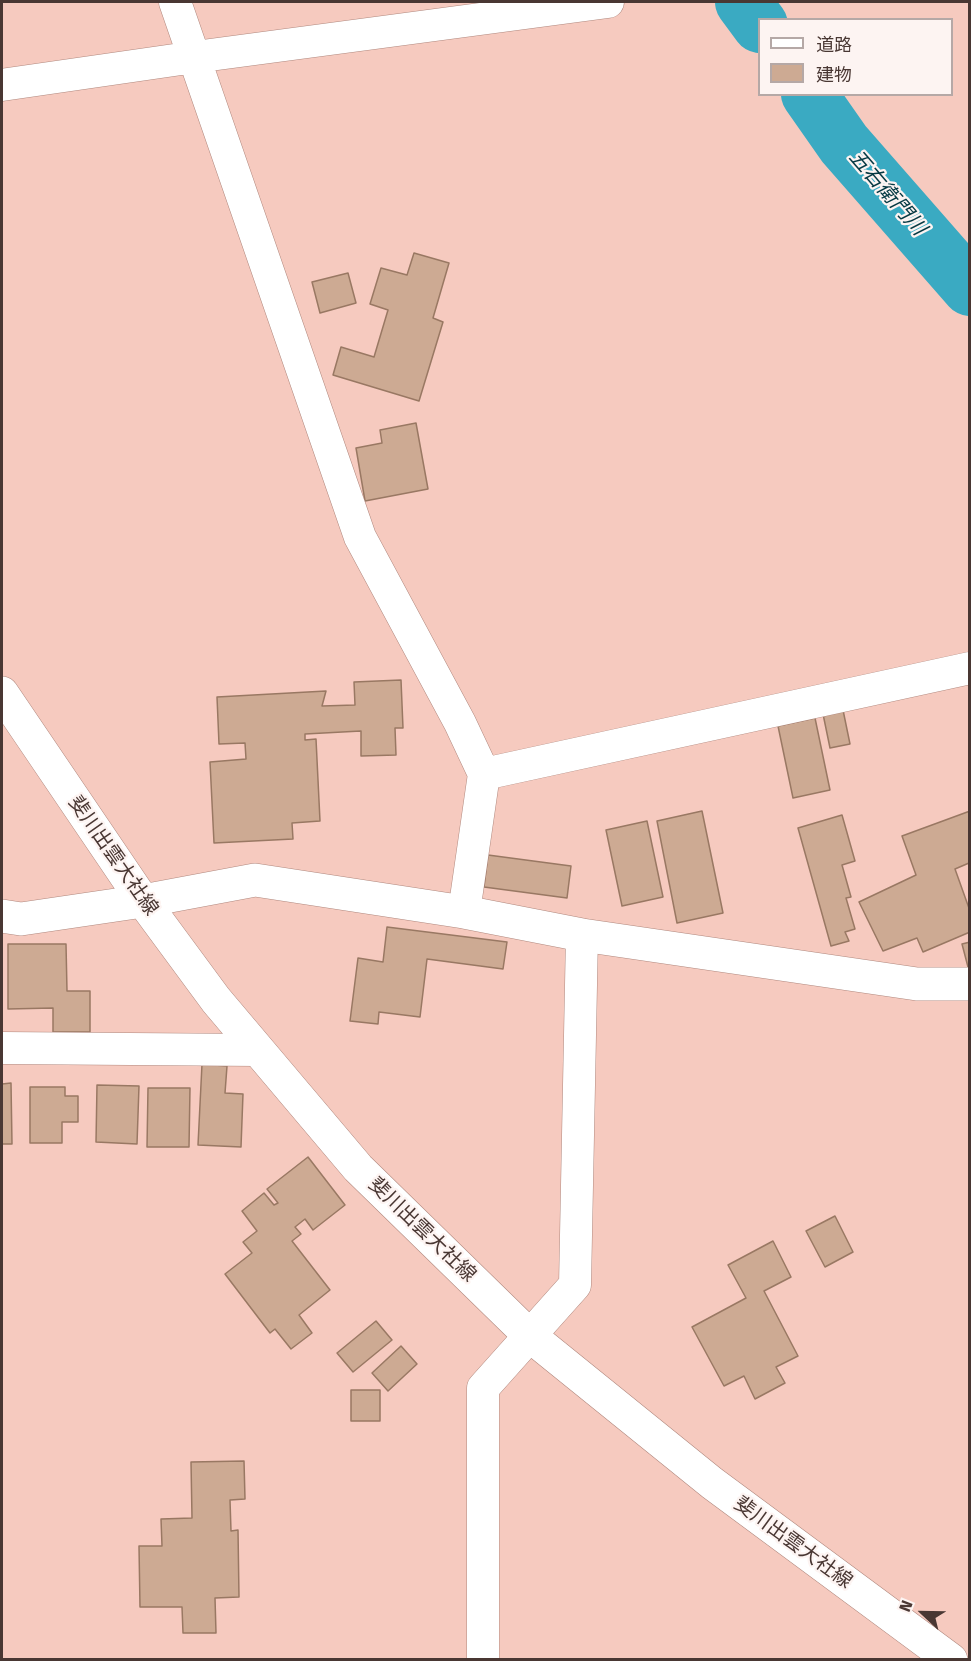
<!DOCTYPE html>
<meta charset="utf-8">
<style>
body{margin:0}
#map{position:relative;width:971px;height:1661px;overflow:hidden;background:#f6cabf;font-family:"Fira Sans","Noto Sans JP",sans-serif}
canvas{display:block}
.frame{position:absolute;inset:0;border:3px solid #493733;pointer-events:none}
.legend{position:absolute;left:758px;top:18px;width:195px;height:78px;box-sizing:border-box;background:#fdf4f2;border:2px solid #b5a8a6;margin:0;padding:8px 10px;list-style:none;font-size:18px;color:#493733}
.legend li{display:flex;align-items:center;gap:12px;height:30px}
.legend b{width:30px;border:2px solid #b5a8a6}
.north{position:absolute;left:893px;top:1583px;width:60px;height:60px;-webkit-text-stroke:4px #fdf4f2;paint-order:stroke;rotate:292deg;font-size:16px;font-weight:700;line-height:24px;text-align:center;color:#493733}
.north::after{content:'';display:block;margin:auto;width:21px;height:27px;background:#493733;clip-path:polygon(50% 0,100% 100%,50% 72%,0 100%)}
</style>
<div id="map">
<canvas width="971" height="1661"></canvas>
<div class="frame"></div>
<ul class="legend">
<li><b style="height:8px;background:#fff"></b>道路</li>
<li><b style="height:16px;background:#cdaa93"></b>建物</li>
</ul>
<div class="north">N</div>
</div>
<script>
const ctx = document.querySelector('canvas').getContext('2d');
ctx.lineJoin = 'round';
function strokePath(path, color, width, dash) { ctx.strokeStyle = color; ctx.lineWidth = width; ctx.lineCap = dash ? 'butt' : 'round'; ctx.setLineDash(dash || []); ctx.stroke(path); }
function fillPath(path, color) { ctx.fillStyle = color; ctx.fill(path, 'evenodd'); }
function write(font, color, halo, rows, align = 'center') {
  ctx.font = font + ' "Fira Sans","Noto Sans JP",sans-serif'; ctx.lineWidth = 4.5; ctx.setLineDash([]); ctx.textBaseline = 'middle'; ctx.strokeStyle = halo; ctx.fillStyle = color; for (const [text, x, y, turn = 0] of rows) {
    ctx.save(); ctx.translate(x, y); ctx.rotate((+turn || 0) * Math.PI / 180); ctx.textAlign = isNaN(turn) ? turn : align; if (halo) ctx.strokeText(text, 0, 0); ctx.fillText(text, 0, 0); ctx.restore();
  }
}
strokePath(new Path2D(`
 M743,2L760,25
 M809,94L844,144L970,288`), '#3aaac2', 56);
const building = new Path2D(`
 M414,253L449,263L433,318L443,322L419,401L333,375L341,347L374,357L388,310L370,304L381,268L407,275Z
 M348,273L356,303L320,313L312,282Z
 M416,423L428,489L365,501L356,448L382,443L380,430Z
 M401,680L403,728H395L396,755L361,756V731L305,734V740L316,739L320,821L292,823L293,839L214,843L210,762L246,759L245,743L219,744L217,697L326,691L322,706L355,705L354,682Z
 M843,710L850,744L830,748L823,714Z
 M815,718L830,790L793,798L778,726Z
 M702,811L723,913L677,923L657,821Z
 M970,811V865L969,863L955,869L970,911V932L923,952L917,938L883,951L859,902L916,875L902,836Z
 M842,815L855,861L842,865L851,897L846,898L855,929L845,932L849,941L831,946L798,828Z
 M647,821L663,897L622,906L606,830Z
 M488,855L571,866L567,898L484,887Z
 M387,927L507,942L503,969L427,959L420,1017L379,1012L378,1024L350,1021L358,958L383,962Z
 M970,942V967H968L962,944Z
 M8,944H66L67,991H90V1032H53V1008L8,1009Z
 M202,1064L227,1066L225,1093L243,1094L241,1147L198,1145Z
 M11,1083L12,1144H2V1084Z
 M97,1085L139,1086L137,1144L96,1142Z
 M30,1087H65V1096H78V1122H62V1143H30Z
 M148,1088H190L189,1147H147Z
 M308,1157L345,1205L313,1230L305,1219L295,1227L301,1234L292,1241L330,1290L299,1315L312,1333L291,1349L275,1329L270,1333L225,1274L252,1253L243,1242L257,1231L242,1211L264,1193L274,1205L278,1203L267,1189Z
 M835,1216L853,1252L825,1267L806,1231Z
 M773,1241L791,1277L764,1291L798,1356L776,1367L785,1383L755,1399L744,1376L724,1386L692,1327L746,1298L728,1265Z
 M376,1321L392,1340L353,1372L337,1353Z
 M401,1346L417,1364L388,1391L372,1373Z
 M351,1390H380V1421H351Z
 M244,1461L245,1499L230,1500L231,1531L238,1530L239,1597L215,1598L216,1633H183L182,1607H140L139,1546H162L161,1519L192,1518L191,1462Z`);
fillPath(building, '#cdaa93');
strokePath(building, '#997863', 1.5);
const street = new Path2D(`
 M175,2L360,537L460,723L484,774L464,912
 M2,85L195,57L608,2
 M484,774L970,668
 M2,1048L258,1050
 M483,1660V1388L575,1285L582,935`);
const secondary = new Path2D(`
 M2,693L143,901L216,1000L358,1168L529,1335L712,1483L951,1660
 M2,916L21,919L143,901L255,880L464,912L582,935L917,984H970`);
strokePath(street, '#b0887e', 33);
strokePath(secondary, '#b0887e', 34);
strokePath(street, '#fff', 32);
strokePath(secondary, '#fff', 33);
write('20px', '#493733', '#fdf4f2', [
 ["斐川出雲大社線",113,856,55],
 ["斐川出雲大社線",422,1230,44],
 ["斐川出雲大社線",793,1543,36]
]);
write('italic 21px', '#053943', '#fdf4f2', [
 ["五右衛門川",887,193,49]
]);
</script>
